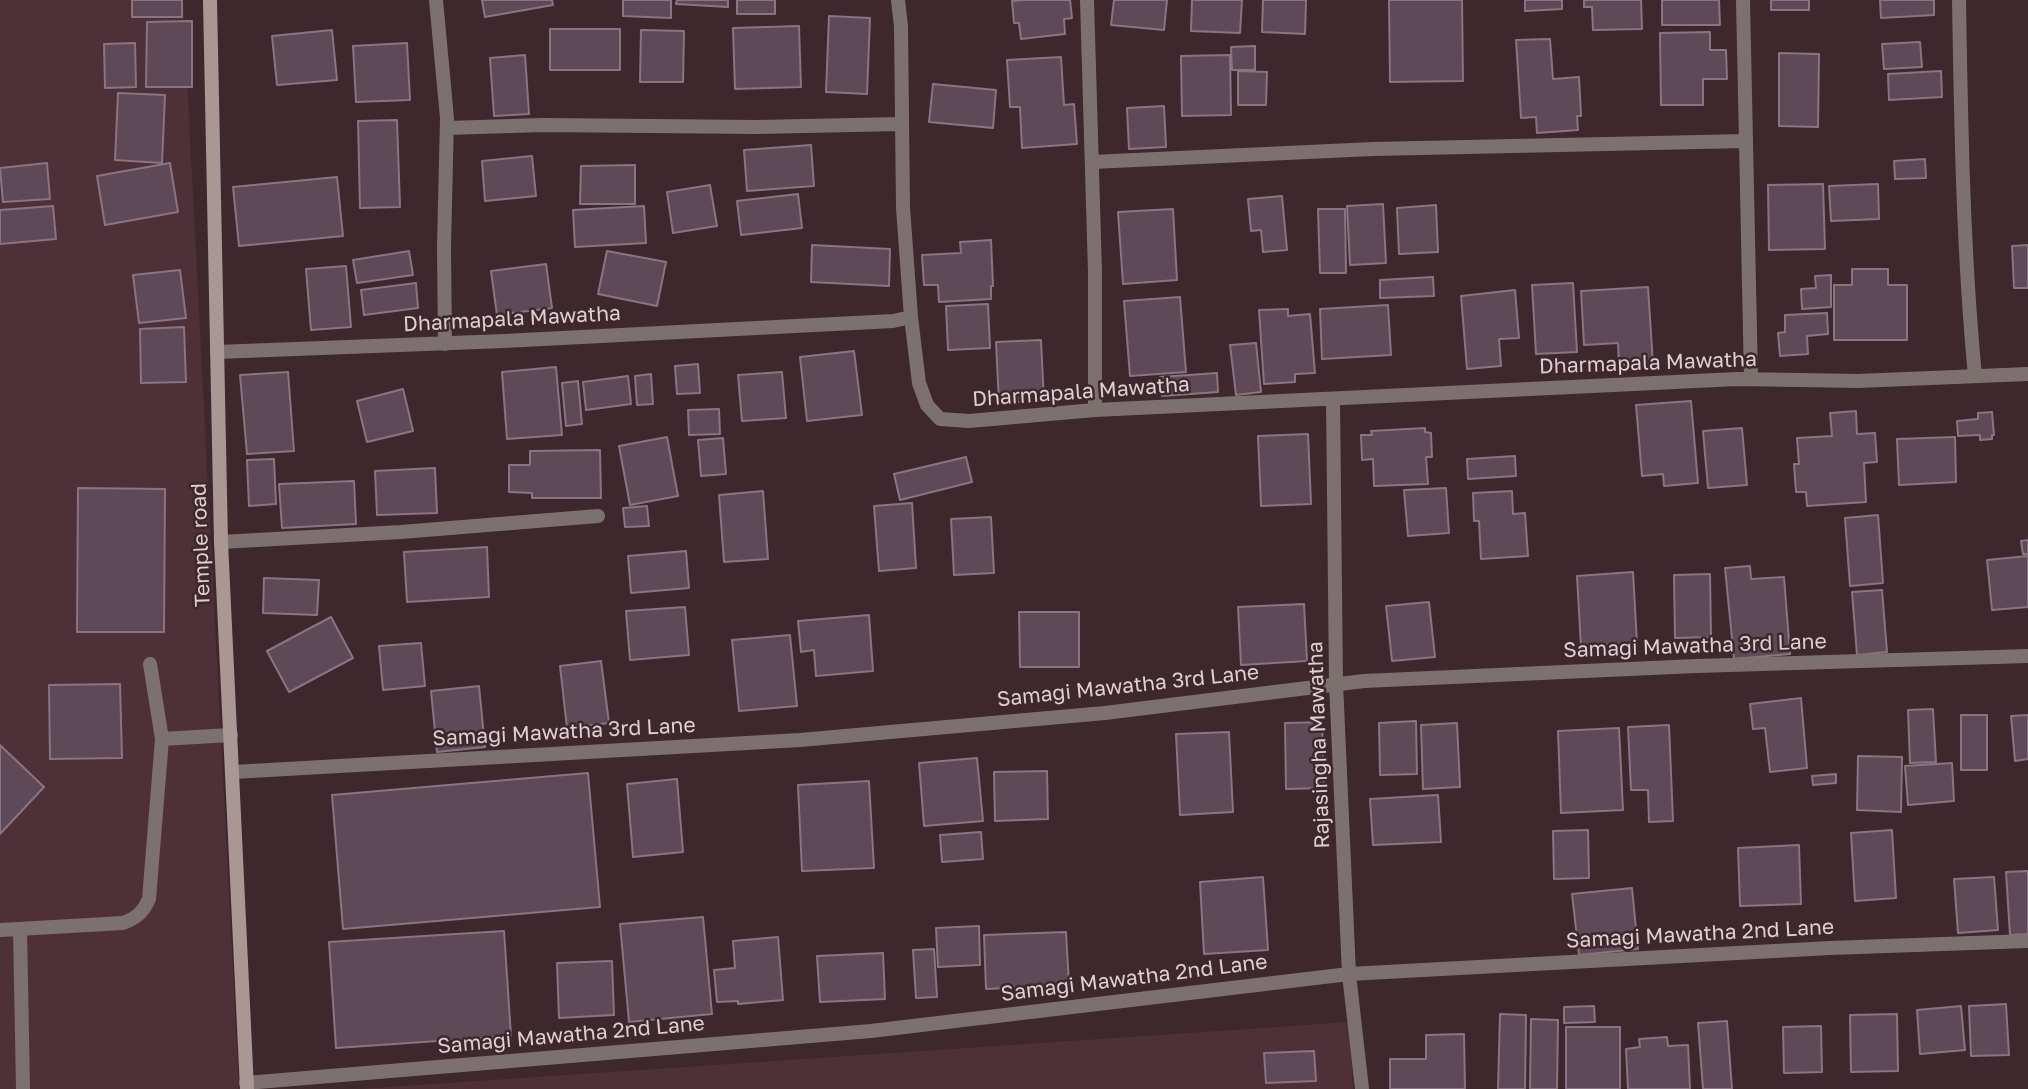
<!DOCTYPE html>
<style>
body{margin:0}
canvas{display:block;background:#3e272d}
</style>
<canvas width="2028" height="1089"></canvas>
<script>
const ctx = document.querySelector('canvas').getContext('2d');
ctx.lineJoin = 'round';
function fillPath(path, color) { ctx.fillStyle = color; ctx.fill(path, 'evenodd'); }
function strokePath(path, color, width, dash) { ctx.strokeStyle = color; ctx.lineWidth = width; ctx.lineCap = dash ? 'butt' : 'round'; ctx.setLineDash(dash || []); ctx.stroke(path); }
function write(font, color, halo, rows, align = 'center') {
  ctx.font = font + ' "Golos Text",sans-serif'; ctx.lineWidth = 5; ctx.setLineDash([]); ctx.textBaseline = 'middle'; ctx.strokeStyle = halo; ctx.fillStyle = color; for (const [text, x, y, turn = 0] of rows) {
    ctx.save(); ctx.translate(x, y); ctx.rotate((+turn || 0) * Math.PI / 180); ctx.textAlign = isNaN(turn) ? turn : align; if (halo) ctx.strokeText(text, 0, 0); ctx.fillText(text, 0, 0); ctx.restore();
  }
}
fillPath(new Path2D(`
 M0,0H183L239,1089H0Z
 M1349,1022L1353,1089H359L1204,1032Z`), '#4e3038');
const building = new Path2D(`
 M132,0H182V17H132Z
 M482,0H552L553,5L485,17Z
 M623,0H671V18L623,16Z
 M677,0H728V7L676,4Z
 M737,0H775V14H737Z
 M1025,0H1070L1072,18L1064,19L1065,34L1021,39L1019,23H1014L1012,1Z
 M1114,0H1167L1164,30L1111,25Z
 M1192,0H1242L1240,33L1191,31Z
 M1263,0H1306L1305,34L1262,32Z
 M1389,0H1462L1463,81L1390,82Z
 M1525,0H1562V9L1525,11Z
 M1584,0H1641L1642,29L1593,30L1592,7H1584Z
 M1662,0H1719L1720,25H1662Z
 M1771,0H1809V10H1771Z
 M1880,0H1934V15L1881,18Z
 M829,16L870,18L867,94L826,92Z
 M192,21V87H146L147,22Z
 M799,26L801,87L735,89L733,28Z
 M550,29H620V70H550Z
 M332,30L337,80L277,85L272,36Z
 M641,30L684,31L683,82H640Z
 M1710,32V50H1726L1727,79H1703V105H1661L1660,33Z
 M1550,39L1553,79L1579,77L1581,116H1577L1578,130L1537,133L1536,117L1521,118L1516,40Z
 M1920,42L1922,67L1884,69L1882,44Z
 M135,43L136,87L105,88L104,44Z
 M407,43L410,100L356,102L353,46Z
 M1255,46V70H1232L1231,47Z
 M1779,53L1819,54L1818,127L1779,126Z
 M525,55L529,114L494,116L490,58Z
 M1230,55L1231,115L1182,116L1181,56Z
 M1061,57L1064,105L1074,104L1077,144L1022,148L1020,107H1010L1007,60Z
 M1238,71L1267,72L1266,105H1238Z
 M1941,71L1942,97L1889,100L1888,74Z
 M933,84L996,90L993,128L929,122Z
 M118,93L165,95L162,163L115,160Z
 M1164,106L1166,147L1129,149L1127,108Z
 M397,120L400,207L360,208L358,121Z
 M811,145L814,186L747,191L744,150Z
 M532,156L536,196L485,201L482,161Z
 M1925,159L1926,178L1895,179L1894,161Z
 M47,163L50,199L3,202L0,168Z
 M170,163L178,212L105,225L97,176Z
 M635,165V204H580L581,166Z
 M337,177L343,236L239,246L233,187Z
 M1823,184L1825,249L1769,250L1768,185Z
 M1878,184L1879,219L1831,221L1829,186Z
 M710,185L717,226L673,233L667,192Z
 M798,194L802,228L741,235L737,201Z
 M1282,196L1287,250L1263,252L1261,230L1251,231L1248,199Z
 M1383,204L1386,263L1350,265L1347,206Z
 M1436,205L1438,252L1399,254L1397,208Z
 M53,206L56,239L0,244V210Z
 M644,206L646,243L575,247L573,210Z
 M1173,209L1177,280L1123,284L1118,212Z
 M1318,209H1345L1346,273H1320Z
 M991,240L993,286H991V299L939,302L938,285H924L922,255L961,253L960,242Z
 M812,245L890,249L889,286L811,282Z
 M2028,245V288H2014L2012,246Z
 M409,251L413,275L357,283L353,260Z
 M607,251L666,262L657,306L598,294Z
 M546,264L552,308L497,315L491,271Z
 M346,266L351,327L311,330L306,269Z
 M1852,269H1888V285H1907V340H1834V285H1852Z
 M180,270L186,318L139,323L133,275Z
 M1831,275V307L1802,309L1801,289L1816,288L1815,276Z
 M1433,277L1434,296L1380,298V280Z
 M416,283L418,308L364,315L361,290Z
 M1573,283L1577,352L1536,354L1532,285Z
 M1648,287L1653,364L1619,365L1618,343L1584,345L1581,291Z
 M1515,290L1519,338L1499,339L1501,366L1467,369L1461,296Z
 M1180,297L1186,372L1130,376L1124,301Z
 M988,304L990,348L948,350L946,306Z
 M1388,305L1391,355L1322,359L1320,309Z
 M1288,309V316L1310,314L1315,373L1295,374V382L1264,384L1259,310Z
 M1827,313L1828,334L1807,336L1808,354L1780,356L1778,333L1785,332V315Z
 M184,327L186,382L141,383L140,329Z
 M1041,340L1044,401L999,403L996,342Z
 M1256,343L1261,392L1236,395L1230,345Z
 M854,351L862,415L807,421L800,357Z
 M698,364L700,393L677,394L675,366Z
 M556,367L562,435L507,439L502,372Z
 M288,372L294,451L247,454L240,375Z
 M782,372L786,418L742,421L738,375Z
 M1217,373L1218,392L1162,396L1160,377Z
 M651,374L653,404L637,405L635,376Z
 M628,376L631,404L586,410L583,382Z
 M578,381L582,424L566,426L562,383Z
 M403,389L413,431L367,442L357,401Z
 M1691,401L1698,483L1664,486L1663,474L1642,476L1636,405Z
 M719,409L720,434L689,435L688,410Z
 M1856,411L1857,434L1875,433L1877,462L1864,463L1866,502L1807,506L1806,492H1796L1794,464H1799L1797,438L1832,436L1830,413Z
 M1992,412L1994,435H1992V439L1980,440V435L1958,436L1957,421L1978,419V413Z
 M1425,428V432L1431,433L1432,457H1426L1428,484L1374,486L1373,459L1362,460L1361,435H1372L1371,431Z
 M1742,428L1747,485L1708,488L1703,431Z
 M1308,434L1311,504L1261,506L1258,436Z
 M667,437L678,496L630,505L619,446Z
 M1955,437L1956,482L1899,485L1897,439Z
 M723,438L726,474L701,476L698,440Z
 M600,450L601,498H532V493L509,492V465H530V451Z
 M1515,456L1516,476L1468,479L1467,459Z
 M966,457L972,482L900,500L894,474Z
 M274,459L276,504L249,506L247,460Z
 M435,468L437,513L377,515L375,471Z
 M354,481L356,524L282,528L279,484Z
 M78,488L165,489L164,632H77Z
 M1446,488L1449,533L1408,536L1404,490Z
 M763,491L768,559L724,562L719,495Z
 M1512,491L1513,514L1525,513L1528,556L1481,559L1479,521H1474L1473,493Z
 M912,503L916,568L879,571L874,506Z
 M647,506L649,526L625,527L623,508Z
 M1878,515L1883,583L1850,586L1845,518Z
 M991,517L994,573L954,575L951,519Z
 M2028,540V554H2023L2021,541Z
 M487,547L489,597L407,602L404,552Z
 M686,551L689,588L631,593L628,556Z
 M2028,556V607L1992,610L1987,560Z
 M1750,566L1751,579L1784,577L1790,654L1734,659L1725,568Z
 M1633,572L1637,643L1581,647L1577,576Z
 M1710,574L1711,637L1675,638L1674,575Z
 M264,578L319,580L317,615L263,613Z
 M1882,590L1887,652L1857,655L1852,592Z
 M1429,602L1435,657L1392,661L1386,606Z
 M1304,604L1307,661L1241,665L1238,607Z
 M685,607L689,655L630,660L626,611Z
 M1019,612H1079V667H1020Z
 M869,615L873,671L816,676L814,650L801,652L798,621Z
 M331,617L353,658L289,692L267,651Z
 M790,635L797,706L739,711L732,640Z
 M421,643L425,686L383,690L379,646Z
 M601,661L609,723L567,728L560,666Z
 M120,684L122,758L50,759L49,685Z
 M479,686L485,747L437,752L431,691Z
 M1801,698L1807,768L1770,772L1765,728L1753,729L1750,704Z
 M1933,709L1936,762L1910,763L1908,710Z
 M1961,715H1987V770H1961Z
 M2028,715V759L2015,761L2011,716Z
 M1416,721L1417,774L1380,775L1379,723Z
 M1322,722L1324,788L1286,789L1285,723Z
 M1457,723L1460,787L1423,789L1421,725Z
 M1669,725L1673,821L1649,822L1648,790H1631L1628,727Z
 M1619,728L1623,810L1561,813L1558,731Z
 M1229,732L1233,812L1180,815L1176,734Z
 M0,745L44,787L0,834Z
 M1858,756L1902,757L1901,812L1857,810Z
 M977,758L983,821L924,826L919,763Z
 M1952,763L1954,801L1908,805L1905,766Z
 M1047,771L1048,819L995,821L994,772Z
 M588,773L600,907L343,929L332,795Z
 M1836,774V783L1813,785L1812,776Z
 M677,779L683,852L633,857L627,784Z
 M869,781L874,868L802,871L798,785Z
 M1438,795L1441,842L1373,845L1370,799Z
 M1588,830L1589,878L1554,879L1553,831Z
 M1892,830L1896,898L1855,901L1851,833Z
 M981,832L983,859L942,862L940,835Z
 M1799,845L1801,904L1740,906L1738,848Z
 M2028,871V934L2010,935L2006,872Z
 M1263,877L1268,950L1204,954L1200,882Z
 M1994,877L1998,930L1958,933L1954,879Z
 M1632,888L1638,949L1579,955L1572,894Z
 M703,917L712,1014L629,1022L620,924Z
 M979,926L980,965L938,967L936,928Z
 M504,931L511,1036L336,1048L329,942Z
 M1066,932L1069,985L986,989L984,935Z
 M778,937L783,1000L738,1004V1001L717,1002L714,970L735,968L733,941Z
 M934,949L937,997L916,998L913,950Z
 M883,953L885,999L820,1002L817,956Z
 M612,961L614,1015L559,1018L557,963Z
 M2006,1004L2009,1055L1971,1056L1969,1006Z
 M1594,1006L1595,1022L1564,1023V1007Z
 M1961,1006L1965,1050L1920,1054L1917,1010Z
 M1500,1014L1526,1015L1525,1089H1498Z
 M1897,1014L1898,1071L1851,1072L1850,1015Z
 M1531,1019L1558,1020L1557,1089H1530Z
 M1727,1021L1732,1089H1703L1698,1023Z
 M1821,1026L1822,1072L1784,1073L1783,1027Z
 M1566,1027H1620V1089H1566Z
 M1464,1034L1465,1089H1390V1059H1426V1035Z
 M1667,1037L1668,1046L1688,1045L1690,1089H1628L1626,1049L1640,1047L1639,1039Z
 M1314,1051L1316,1081L1266,1083L1264,1053Z`);
fillPath(building, '#5f4957');
strokePath(building, '#8b7482', 2);
strokePath(new Path2D(`
 M162,739L231,735
 M20,929L23,1089
 M0,930L123,923C137,918 143,912 149,899L162,739L150,664`), '#7d716f', 14);
strokePath(new Path2D(`
 M436,0L447,118L444,247L445,344
 M898,0L901,26L903,208L911,317
 M1087,0L1095,272V410
 M1743,0L1751,379
 M1959,0C1961,125 1963,251 1975,376
 M447,128L543,125L756,127L902,124
 M1092,162L1373,149L1746,141
 M217,352L504,341L893,321L911,317L919,383L927,405L940,419L969,421L1095,410L1737,379L1858,381L2028,374
 M1333,399L1336,683L1349,974L1362,1089
 M221,542L401,532L598,516
 M233,772L800,740L1105,713L1364,681L1696,666L2028,656
 M246,1083L871,1031L1349,974L1830,948L2028,941`), '#7d716f', 14);
strokePath(new Path2D(`
 M210,0L221,542L247,1089`), '#aa9693', 14);
write('21px', '#decfd2', '#3e272d', [
 ["Dharmapala Mawatha",512,319,-3],
 ["Dharmapala Mawatha",1648,363,-2],
 ["Dharmapala Mawatha",1081,392,-4],
 ["Temple road",201,545,-92],
 ["Samagi Mawatha 3rd Lane",1695,646,-2],
 ["Samagi Mawatha 3rd Lane",1128,686,-6],
 ["Samagi Mawatha 3rd Lane",564,732,-3],
 ["Rajasingha Mawatha",1319,745,-92],
 ["Samagi Mawatha 2nd Lane",1700,934,-3],
 ["Samagi Mawatha 2nd Lane",1134,978,-7],
 ["Samagi Mawatha 2nd Lane",571,1035,-5]
]);
</script>
